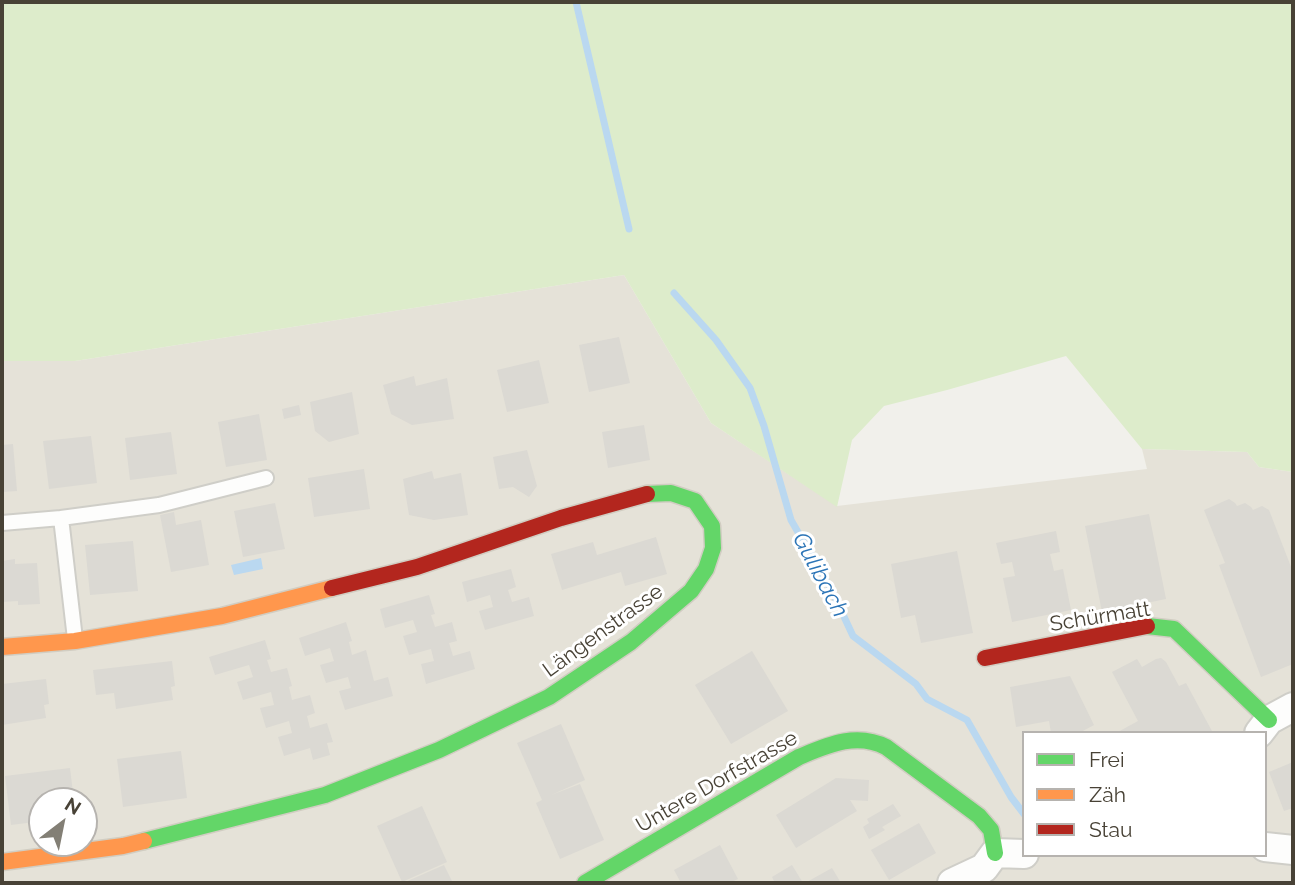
<!DOCTYPE html>
<meta charset="utf-8">
<style>
body{margin:0}
#map{position:relative;width:1295px;height:885px;overflow:hidden;background:#f1f0eb;font-family:Raleway,sans-serif}
canvas{display:block}
.frame{position:absolute;inset:0;border:4px solid #484236;pointer-events:none}
.legend{position:absolute;left:1022px;top:731px;width:245px;height:126px;box-sizing:border-box;background:#fff;border:2px solid #b6b3af;margin:0;padding:9px 12px;list-style:none;font-size:21px;color:#484236}
.legend li{display:flex;align-items:center;gap:14px;height:35px}
.legend b{width:35px;border:2px solid #b6b3af}
.north{position:absolute;left:28px;top:787px;width:70px;height:70px;box-sizing:border-box;background:#fff;border:2px solid #b6b3af;border-radius:50%;rotate:32deg;font-size:19px;font-weight:700;line-height:28px;text-align:center;color:#484236}
.north::after{content:'';display:block;margin:auto;width:24px;height:32px;background:#837f75;clip-path:polygon(50% 0,100% 100%,50% 72%,0 100%)}
</style>
<div id="map">
<canvas width="1295" height="885"></canvas>
<div class="frame"></div>
<ul class="legend">
<li><b style="height:9px;background:#63d668"></b>Frei</li>
<li><b style="height:9px;background:#ff974d"></b>Zäh</li>
<li><b style="height:9px;background:#b3261e"></b>Stau</li>
</ul>
<div class="north">N</div>
</div>
<script>
const ctx = document.querySelector('canvas').getContext('2d');
ctx.lineJoin = 'round';
function fillPath(path, color) { ctx.fillStyle = color; ctx.fill(path, 'evenodd'); }
function strokePath(path, color, width, dash) { ctx.strokeStyle = color; ctx.lineWidth = width; ctx.lineCap = dash ? 'butt' : 'round'; ctx.setLineDash(dash || []); ctx.stroke(path); }
function write(font, color, halo, rows, align = 'center') {
  ctx.font = font + ' Raleway,sans-serif'; ctx.lineWidth = 6; ctx.setLineDash([]); ctx.textBaseline = 'middle'; ctx.strokeStyle = halo; ctx.fillStyle = color; for (const [text, x, y, turn = 0] of rows) {
    ctx.save(); ctx.translate(x, y); ctx.rotate((+turn || 0) * Math.PI / 180); ctx.textAlign = isNaN(turn) ? turn : align; if (halo) ctx.strokeText(text, 0, 0); ctx.fillText(text, 0, 0); ctx.restore();
  }
}
fillPath(new Path2D(`
 M624,275L711,423L837,506L1147,469L1142,449L1247,452L1259,467L1293,472V883H2V361H75ZM1024,733H1265V855H1024ZM42,801H84V843H42Z`), '#e5e2d8');
fillPath(new Path2D(`
 M2,2H1293V472L1259,467L1247,452L1142,449L1066,356L947,390L884,406L852,440L837,507L711,423L624,275L75,361H2Z`), '#ddeccb');
fillPath(new Path2D(`
 M261,558L263,569L234,575L231,565Z`), '#bad8f0');
strokePath(new Path2D(`
 M576,2L629,229
 M674,293L716,340L750,388L764,426L791,520L832,591L853,636L916,684L927,699L967,720L1011,797L1024,814`), '#bad8f0', 7);
fillPath(new Path2D(`
 M619,337L630,383L589,392L579,345Z
 M539,360L549,403L507,412L497,370Z
 M414,376L416,386L447,378L454,419L412,425L391,414L383,385Z
 M352,392L359,434L329,442L315,431L310,402Z
 M299,405L301,415L284,419L282,409Z
 M259,414L267,460L226,467L218,422Z
 M644,425L650,460L608,468L602,432Z
 M171,432L177,474L130,480L125,438Z
 M91,436L97,483L49,489L43,441Z
 M13,444L17,491L2,492V445Z
 M527,450L537,486L529,497L513,487L499,489L493,457Z
 M364,469L370,509L314,517L308,478Z
 M432,471L434,479L461,473L468,515L434,520L409,515L403,479Z
 M1229,499L1235,503L1237,506L1245,503L1251,507L1253,510L1262,506L1269,510L1293,572V664L1261,677L1219,565L1225,563L1204,510Z
 M275,503L285,549L243,557L234,511Z
 M174,512L176,525L201,520L209,565L171,572L160,515Z
 M1149,514L1166,599L1102,612L1085,526Z
 M1056,531L1060,552L1050,554L1054,571L1063,569L1071,610L1012,622L1003,578L1015,576L1012,562L1001,564L996,543Z
 M656,537L667,574L625,586L621,572L562,590L551,554L593,542L597,555Z
 M133,541L138,591L90,595L85,545Z
 M957,551L973,633L921,643L915,615L901,618L891,564Z
 M15,559V564L37,563L40,604L18,605V601L2,602V561Z
 M511,569L516,587L508,590L512,602L529,597L534,616L485,630L479,611L493,607L490,595L467,602L462,582Z
 M429,595L435,614L431,615L435,627L452,622L457,641L449,643L453,656L470,651L475,669L426,684L421,664L434,661L431,649L409,655L403,636L417,632L413,620L385,628L380,609Z
 M346,622L352,641L349,642L352,655L366,650L374,681L388,677L393,696L345,710L339,691L351,688L348,677L326,683L320,665L334,661L330,648L305,656L299,638Z
 M265,640L271,659L267,660L271,672L287,668L292,686L289,687L292,700L310,695L315,713L307,716L310,728L327,723L333,742L327,743L330,755L313,760L310,748L284,756L278,737L292,733L289,721L266,728L260,708L274,705L271,692L243,700L237,682L253,677L249,665L215,675L209,657Z
 M752,651L788,711L731,744L695,685Z
 M1161,658L1166,662L1179,686L1186,683L1213,733H1116L1138,721L1112,672L1137,659L1142,667L1156,659Z
 M172,661L175,686L171,687L173,700L116,709L114,693L96,695L93,670Z
 M1070,676L1094,725L1079,733H1051L1049,721L1016,727L1010,687Z
 M46,679L49,704L44,705L46,718L2,725V684Z
 M561,724L585,780L551,795L580,784L604,840L560,859L536,803L542,800L517,743Z
 M181,751L187,798L123,807L117,759Z
 M1293,762V808L1284,811L1269,772Z
 M70,768L74,801H42V821L11,825L5,776Z
 M836,778L869,780L868,801L850,800L857,811L796,848L776,815Z
 M893,804L901,816L882,827L885,830L869,839L863,827L869,823L867,819Z
 M422,806L447,862L402,882L377,826Z
 M919,823L936,853L889,880L871,850Z
 M720,845L738,879L729,883H681L674,870Z
 M444,865L453,883H403Z
 M792,865L803,883H775L772,877Z
 M832,868L841,883H805Z`), '#dbd9d3');
const lane = new Path2D(`
 M61,518L159,505L266,478
 M2,523L61,518L75,639`);
const street = new Path2D(`
 M1259,733L1269,720L1293,707
 M1265,847L1293,850
 M952,883L984,868L995,853L1024,854`);
const fast = new Path2D(`
 M1147,626L1174,629L1269,720
 M144,841L325,795L439,750L549,697L631,642L691,591L706,569L713,548L712,526L695,501L671,493L647,494
 M585,883L799,757C828,745 856,732 886,747L979,816L991,830L995,853`);
const slow = new Path2D(`
 M2,647L75,641L222,616L332,588
 M2,862L123,846L144,841`);
const jam = new Path2D(`
 M332,588L417,567L561,518L647,494
 M985,658L1147,626`);
strokePath(lane, '#cfcec8', 18);
strokePath(street, '#cfcec8', 32);
strokePath(fast, '#d1cdc2', 19);
strokePath(slow, '#d1cdc2', 19);
strokePath(jam, '#d1cdc2', 19);
strokePath(lane, '#fdfdfc', 14);
strokePath(street, '#fdfdfc', 28);
strokePath(fast, '#63d668', 16);
strokePath(slow, '#ff974d', 16);
strokePath(jam, '#b3261e', 16);
write('21px', '#484236', '#fff', [
 ["Schürmatt",1100,617,-9],
 ["Längenstrasse",603,631,-36],
 ["Untere Dorfstrasse",717,782,-30]
]);
write('italic 23px', '#2c75b7', '#fff', [
 ["Gulibach",820,575,62]
]);
</script>
